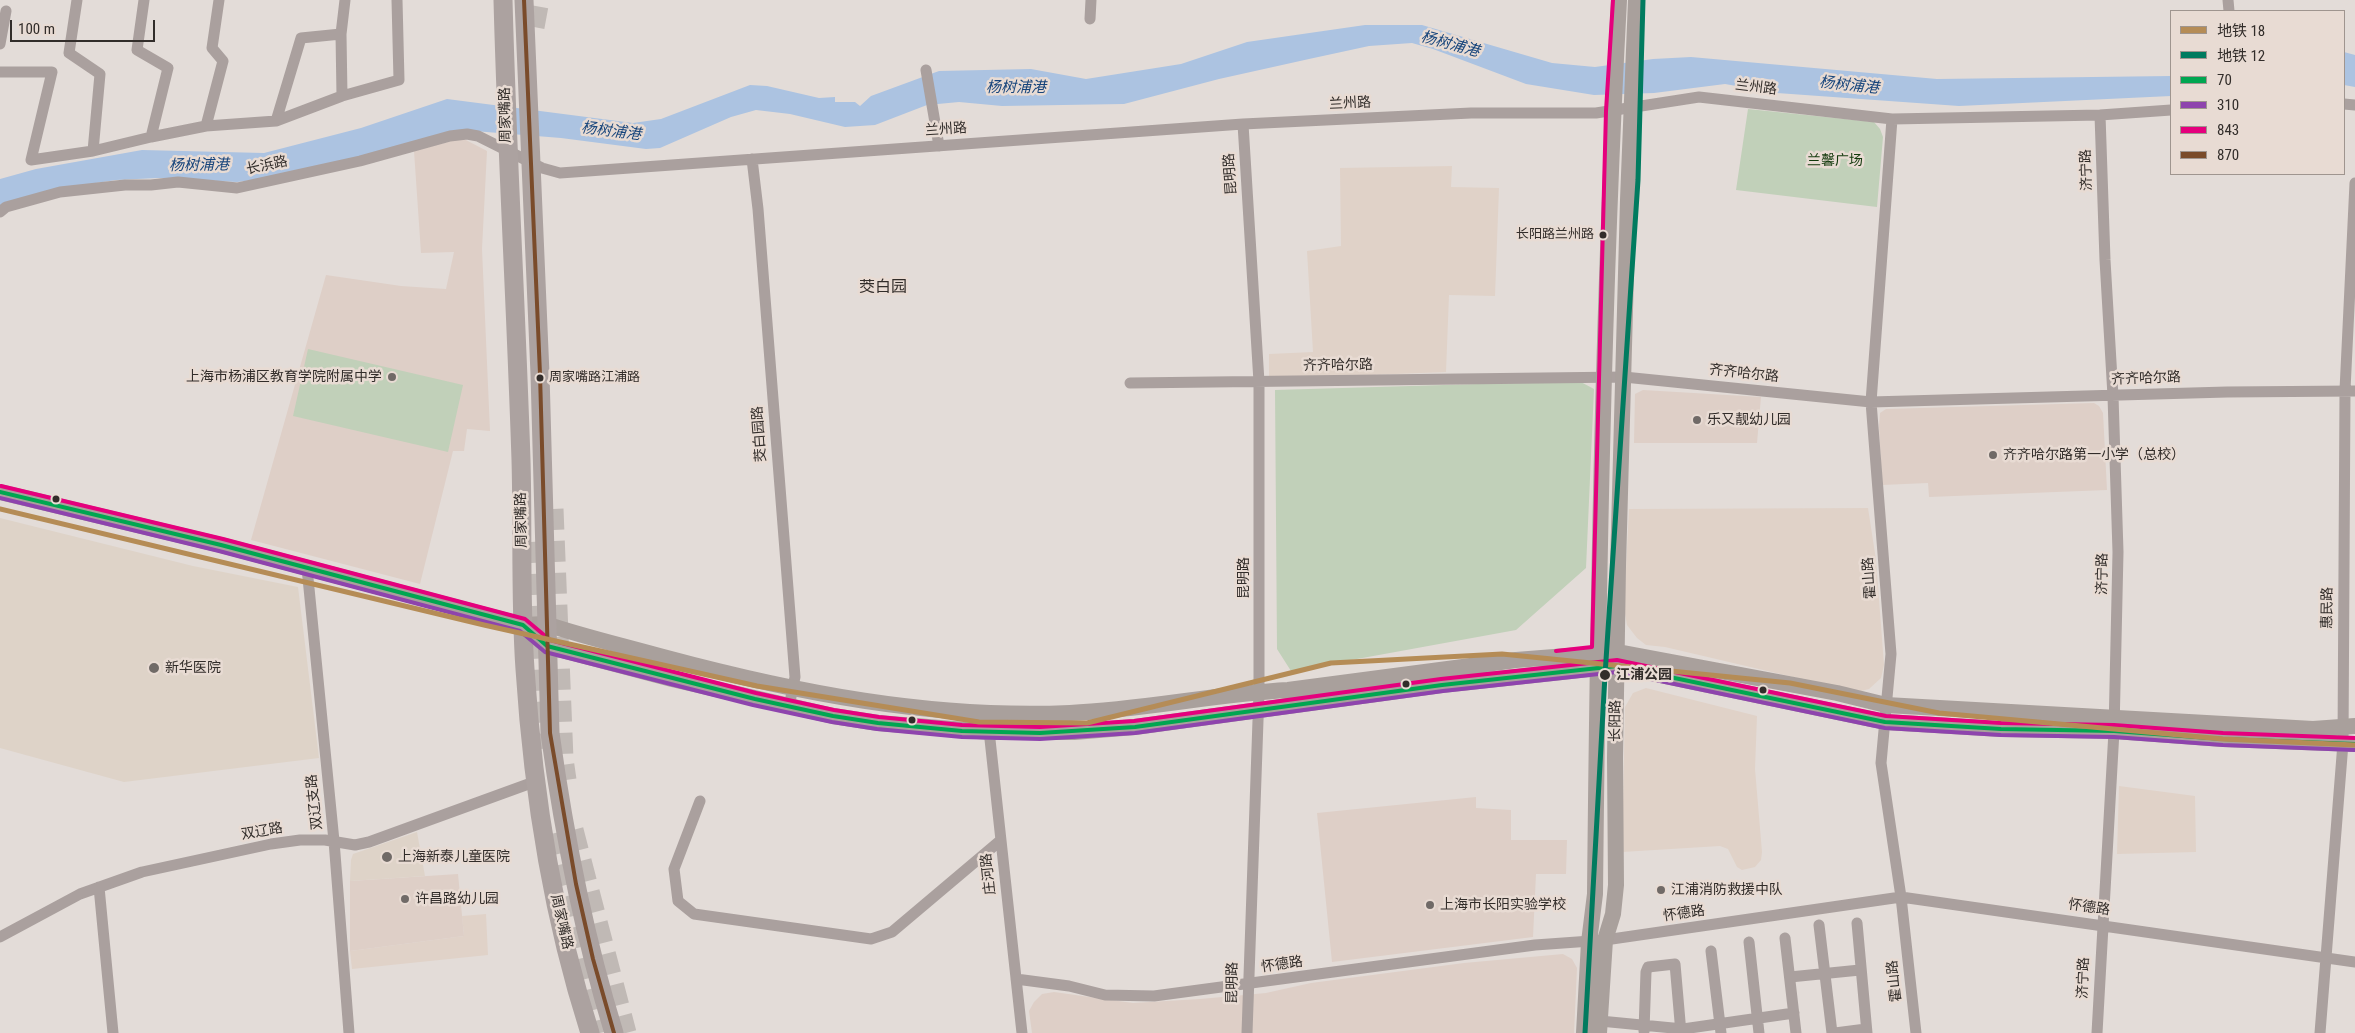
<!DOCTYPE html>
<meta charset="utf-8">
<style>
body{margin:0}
#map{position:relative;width:2355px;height:1033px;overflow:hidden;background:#e3dcd8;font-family:"Roboto Condensed","Noto Sans SC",sans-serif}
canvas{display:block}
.legend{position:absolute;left:2170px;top:10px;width:175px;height:165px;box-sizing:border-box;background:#e8dbd3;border:1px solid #9f958f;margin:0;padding:6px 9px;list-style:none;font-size:15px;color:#322d2a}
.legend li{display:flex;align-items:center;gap:10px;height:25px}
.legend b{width:25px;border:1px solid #9f958f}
.scale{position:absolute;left:10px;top:20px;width:145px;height:22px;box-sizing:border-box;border:2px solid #322d2a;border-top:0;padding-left:6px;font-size:15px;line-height:18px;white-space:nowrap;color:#322d2a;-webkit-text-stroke:4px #e8dbd3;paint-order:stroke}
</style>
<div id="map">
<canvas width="2355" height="1033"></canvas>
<ul class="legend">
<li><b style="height:6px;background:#b58c56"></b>地铁 18</li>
<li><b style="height:6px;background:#007b5f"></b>地铁 12</li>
<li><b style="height:6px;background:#00a651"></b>70</li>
<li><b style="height:6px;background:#8e44ad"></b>310</li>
<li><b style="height:6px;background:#e5007d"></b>843</li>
<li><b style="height:6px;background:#7a4b2a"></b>870</li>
</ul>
<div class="scale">100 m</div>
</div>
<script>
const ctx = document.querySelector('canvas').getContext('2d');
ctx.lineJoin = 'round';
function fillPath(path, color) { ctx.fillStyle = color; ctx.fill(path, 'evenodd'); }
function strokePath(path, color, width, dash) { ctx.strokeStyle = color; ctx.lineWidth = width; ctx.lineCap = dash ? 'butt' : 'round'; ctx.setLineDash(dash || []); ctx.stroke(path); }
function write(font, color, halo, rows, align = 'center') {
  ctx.font = font + ' "Roboto Condensed","Noto Sans SC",sans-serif'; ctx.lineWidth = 5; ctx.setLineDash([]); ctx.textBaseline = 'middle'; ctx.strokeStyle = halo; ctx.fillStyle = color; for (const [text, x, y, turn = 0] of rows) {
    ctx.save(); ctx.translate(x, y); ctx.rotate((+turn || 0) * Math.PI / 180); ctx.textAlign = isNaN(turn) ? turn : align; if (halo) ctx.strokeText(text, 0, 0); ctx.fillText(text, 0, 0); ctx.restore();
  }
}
fillPath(new Path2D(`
 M1452,166L1451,187L1499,188L1495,296L1449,295L1446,372L1269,379V354L1313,352L1307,251L1341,246L1340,168Z
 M1868,508L1876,560L1884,665L1881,678L1869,689L1857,692L1665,647L1646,645L1637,638L1627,625L1624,608L1629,509Z
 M1646,688L1757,716L1755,769L1762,852L1761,860L1755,867L1742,870L1737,867L1728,849L1720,846L1622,852L1625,707L1633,693Z
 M2119,786L2195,796L2196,852L2117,854Z
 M486,914L488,955L352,969L350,951L464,936L462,916Z`), '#e0d2c8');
fillPath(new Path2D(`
 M462,138L487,151L482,249L490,431L467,429L464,451H453L420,584L251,540L326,275L401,286L446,289L454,252L421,253L414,151Z
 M1643,390L1761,397L1757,443H1634L1635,394Z
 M2094,403L2099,406L2103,413L2107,490L1929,497L1928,483L1882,485L1879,426L1880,413L1886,409Z
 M1476,797V808L1511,810V840H1567L1566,874H1536L1533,937L1332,962L1317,813Z
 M458,874L464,936L350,951V881Z
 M1563,954L1572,959L1577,968L1574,1033H1032L1029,1011L1034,1002L1042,994L1054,992L1133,1003L1200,999L1266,993L1311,983L1464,963Z`), '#decfc7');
fillPath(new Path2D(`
 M0,518L193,566L298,587L319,758L124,782L0,748Z
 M417,832L425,876L350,881L351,860L353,854Z`), '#ded3c8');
fillPath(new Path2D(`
 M1748,109L1874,122L1880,129L1883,137L1877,207L1736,190Z
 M308,349L463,385L448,452L293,416Z
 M1579,381L1594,389L1586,568L1516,630L1291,671L1277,649L1275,390Z`), '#c1d0b9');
fillPath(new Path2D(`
 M1365,25H1422L1552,63L1595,67L1653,59L1691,57L1937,79L2171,76V96L1959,106L1777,93L1725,84L1654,93L1594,95L1526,84L1433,49L1412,43L1369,46L1309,59L1219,79L1124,104L1002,106L959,102L927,105L875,125L845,127L790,114L756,110L731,117L660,148L646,149L561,138L474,131L278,177L237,182L158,178L116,180L76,186L0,206V179L36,169L142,150L264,153L361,128L447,99L633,123L661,119L750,85L767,86L819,98L835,97V102H855L860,106L871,96L939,71L1031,69L1086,79L1181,64L1247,42Z
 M2344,52L2355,55V87L2344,85Z`), '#acc3e1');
strokePath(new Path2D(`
 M534,27L539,0
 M553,509L563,759L566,780
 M530,542L540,749
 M573,830L626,1033
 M551,834L600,1033`), '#c0b9b5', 21, [21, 11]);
strokePath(new Path2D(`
 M77,0L69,53L100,74L93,151
 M2228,0L2229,11
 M1090,19L1091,0
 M0,44L6,11
 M926,70L939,146
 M0,72H52L31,160L93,151L151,137L168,68L137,50L144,0
 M342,96L399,80L397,0
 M2344,104L2355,105
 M1892,119L1871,402L1891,654L1881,763L1901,897L1916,1033
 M276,121L342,96L341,34L345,0
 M1243,124L1259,382V692L1247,1033
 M206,126L276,121L301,38L341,34
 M151,137L206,126L223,61L212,48L219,0
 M752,159L758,209L795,677L789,707
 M0,212L6,207L60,192L125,185H151L178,182L237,188L360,161L450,136L467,134L478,136L542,168L560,173L1243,124L1471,113H1596L1699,97L1892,119L2100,115L2171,110
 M1130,383L1624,377L1871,402L2227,392L2355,391
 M307,568L334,841L349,1033
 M987,712L1022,1033
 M700,801L674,869L678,901L694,914L871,939L892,932L1001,840
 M99,887L113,1033
 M1857,923L1867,1033
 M1819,925L1832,1033
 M0,937L80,894L142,872L271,844L300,840H325L355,845L369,842L534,782
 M1785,938L1796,1033
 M1749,942L1759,1033
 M1711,951L1721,1033
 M1790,977L1860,970
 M1016,979L1069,986L1105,995L1154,996L1535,945L1605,940L1901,897L2355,962
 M1600,1021L1683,1029L1794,1013
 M1644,1031L1646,972L1648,967L1675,964L1681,1033
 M1835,1033L1866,1029
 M2097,1033L2114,731L2118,552L2113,396L2105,260L2100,115
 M2320,1033L2343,743L2345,390L2355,183`), '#aaa09e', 11);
strokePath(new Path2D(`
 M0,492L221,545L523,625L546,624C585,637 624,646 663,657C797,693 930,719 1070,713C1143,710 1215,694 1288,690L1516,660L1618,652L1837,693L1886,705L2313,729L2355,726
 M523,625L547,646L672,679L833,716L878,723L990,732H1074L1135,727L1442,685L1617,666L1885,722L2001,729L2114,731L2223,739L2355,744
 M1584,1033L1589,942L1595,894C1598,596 1603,298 1619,0
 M1599,1033L1605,940L1613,914L1616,885L1615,758L1618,566L1628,200L1636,0`), '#a9a09c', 16);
strokePath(new Path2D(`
 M503,0C507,153 516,306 521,460C523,529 520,599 525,669C533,792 552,915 590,1033
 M524,0L540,374L550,733C564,834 584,936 614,1033`), '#aca2a0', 19);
strokePath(new Path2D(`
 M0,492L221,545L523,625L547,646L755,699L833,716L878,723L962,731L1040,733L1135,727L1442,685L1617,666L1885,722L2001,729L2114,731L2223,739L2355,744`), '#00a651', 4);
strokePath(new Path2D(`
 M0,498L219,551L520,631L545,652L753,705L832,722L877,729L962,737L1040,739L1135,733L1443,691L1617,672L1885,728L2001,735L2114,737L2223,745L2355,750`), '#8e44ad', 4);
strokePath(new Path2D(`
 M1,486L223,539L525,619L550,640L756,693L834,710L879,717L962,725L1040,727L1134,721L1441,679L1617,660L1886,716L2001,723L2114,725L2223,733L2355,738
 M1556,651L1592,647L1606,111L1613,0`), '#e5007d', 4);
strokePath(new Path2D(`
 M524,0L540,374L550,733L576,884L593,959L614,1033`), '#7a4b2a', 4);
strokePath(new Path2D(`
 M0,509L484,625L757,686L979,722L1087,723L1331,663L1502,654L1790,683L1939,713L2223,739L2355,745`), '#b58c56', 5);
strokePath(new Path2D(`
 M1585,1033L1605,675L1638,180L1643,0`), '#007b5f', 5);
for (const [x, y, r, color] of [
 [1603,235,4.5,"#322d2a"],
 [392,377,5,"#706a67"],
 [540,378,4.5,"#322d2a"],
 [1697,420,5,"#706a67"],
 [1993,455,5,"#706a67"],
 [56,499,4.5,"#322d2a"],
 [154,668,6,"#706a67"],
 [1605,675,6,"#322d2a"],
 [1406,684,4.5,"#322d2a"],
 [1763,690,4.5,"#322d2a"],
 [912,720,4.5,"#322d2a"],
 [387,857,6,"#706a67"],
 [1661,890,5,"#706a67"],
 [405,899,5,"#706a67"],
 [1430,905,5,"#706a67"]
]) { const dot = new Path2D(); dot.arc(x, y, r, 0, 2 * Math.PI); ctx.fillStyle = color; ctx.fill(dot); strokePath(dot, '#e8dbd3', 2); }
write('13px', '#322d2a', '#e8dbd3', [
 ["长阳路兰州路",1594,235],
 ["周家嘴路江浦路",549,378,"left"]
], 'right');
write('14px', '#322d2a', '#e8dbd3', [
 ["兰州路",1756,88,7],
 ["兰州路",1350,104,-3],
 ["周家嘴路",506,115,-91],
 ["兰州路",946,130,-4],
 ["长浜路",267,166,-12],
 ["济宁路",2087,170,-92],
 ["昆明路",1231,174,-94],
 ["齐齐哈尔路",1338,366,-1],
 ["齐齐哈尔路",1744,374,6],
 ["齐齐哈尔路",2146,379,-2],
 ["茭白园路",760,434,-94],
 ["周家嘴路",522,520,-91],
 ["济宁路",2103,574,-89],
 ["昆明路",1244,578,-90],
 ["霍山路",1870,578,-94],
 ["惠民路",2328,608,-89],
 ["长阳路",1616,721,-89],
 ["双辽支路",315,802,-96],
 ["双辽路",262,832,-10],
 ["庄河路",989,874,-96],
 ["怀德路",2089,908,8],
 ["怀德路",1684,914,-8],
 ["周家嘴路",561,922,77],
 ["怀德路",1282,965,-8],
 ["济宁路",2084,978,-88],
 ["霍山路",1895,981,-96],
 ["昆明路",1233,983,-89]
]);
write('14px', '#11380b', '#e8dbd3', [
 ["兰馨广场",1835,161]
]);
write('14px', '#322d2a', '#e8dbd3', [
 ["上海市杨浦区教育学院附属中学",382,377,"right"],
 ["乐又靓幼儿园",1707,420],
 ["齐齐哈尔路第一小学（总校）",2003,455],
 ["新华医院",165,668],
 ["上海新泰儿童医院",398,857],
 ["江浦消防救援中队",1671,890],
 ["许昌路幼儿园",415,899],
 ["上海市长阳实验学校",1440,905]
], 'left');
write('bold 14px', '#322d2a', '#e8dbd3', [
 ["江浦公园",1616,675]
], 'left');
write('italic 15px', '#16447b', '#e8dbd3', [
 ["杨树浦港",1450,45,15],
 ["杨树浦港",1849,86,6],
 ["杨树浦港",1016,88],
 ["杨树浦港",611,132,7],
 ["杨树浦港",199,166,-1]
]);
write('16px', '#322d2a', '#e8dbd3', [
 ["茭白园",883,288]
]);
</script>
